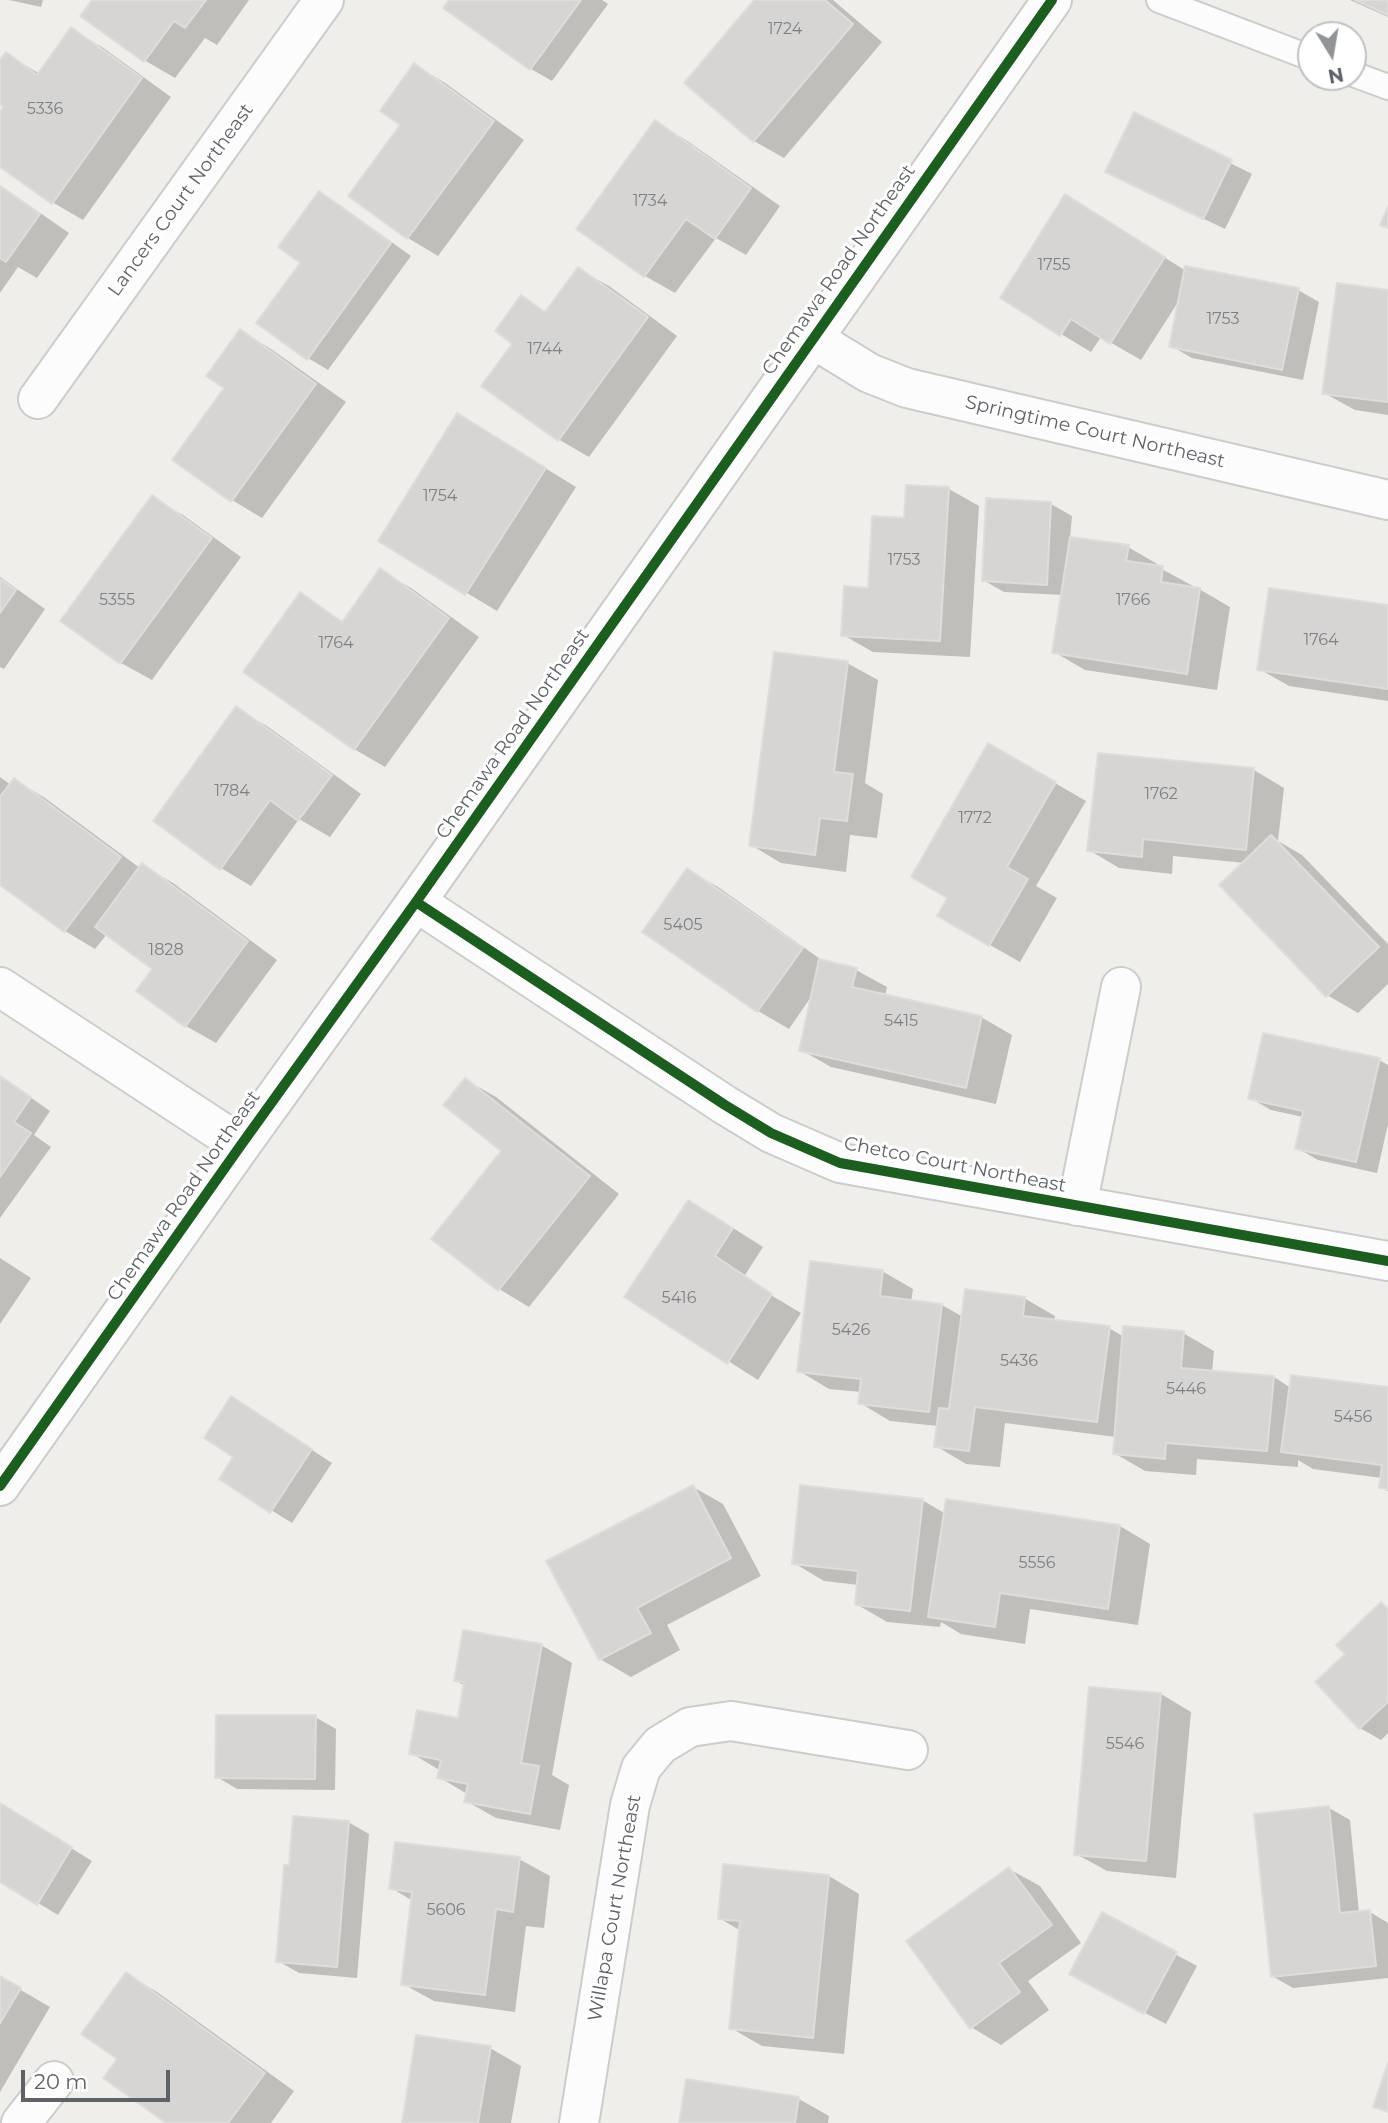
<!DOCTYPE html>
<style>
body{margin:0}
#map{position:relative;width:1388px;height:2123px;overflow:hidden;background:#efeeea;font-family:Montserrat,sans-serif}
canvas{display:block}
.north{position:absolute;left:1297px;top:21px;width:70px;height:70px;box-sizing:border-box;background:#fff;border:2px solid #bfc1c3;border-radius:50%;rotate:169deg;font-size:19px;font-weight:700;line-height:28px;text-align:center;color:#5f6368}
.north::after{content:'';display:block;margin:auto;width:24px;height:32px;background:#919496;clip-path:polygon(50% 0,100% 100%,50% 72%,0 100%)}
.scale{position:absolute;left:21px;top:2070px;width:149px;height:32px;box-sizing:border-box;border:4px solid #5f6368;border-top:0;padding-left:9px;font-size:21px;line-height:24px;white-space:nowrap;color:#5f6368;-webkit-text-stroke:5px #fff;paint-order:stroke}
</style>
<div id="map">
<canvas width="1388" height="2123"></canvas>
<div class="north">N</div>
<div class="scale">20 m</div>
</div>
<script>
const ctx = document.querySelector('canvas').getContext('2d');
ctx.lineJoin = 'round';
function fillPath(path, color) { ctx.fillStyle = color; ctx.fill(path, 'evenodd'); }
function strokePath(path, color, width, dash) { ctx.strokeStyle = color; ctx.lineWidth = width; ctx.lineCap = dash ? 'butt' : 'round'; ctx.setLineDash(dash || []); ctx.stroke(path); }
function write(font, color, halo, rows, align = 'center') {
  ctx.font = font + ' Montserrat,sans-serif'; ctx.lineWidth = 6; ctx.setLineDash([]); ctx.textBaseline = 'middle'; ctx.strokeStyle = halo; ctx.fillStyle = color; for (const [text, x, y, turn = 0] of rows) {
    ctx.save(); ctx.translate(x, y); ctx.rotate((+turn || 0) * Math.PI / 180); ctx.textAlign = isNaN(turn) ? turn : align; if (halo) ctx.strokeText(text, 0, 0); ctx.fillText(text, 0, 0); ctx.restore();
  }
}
fillPath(new Path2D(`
 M9,0H43L41,7Z
 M94,0H249L217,45L205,38L175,78L144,60Z
 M451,0H602L608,4L552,81L531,69L446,8Z
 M756,0H833L882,42L784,158L754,141Z
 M1350,0H1388V17Z
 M71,30L102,47L171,97L83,220L52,202L0,165V115L6,106L0,102V63L6,54L40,74Z
 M415,65L445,83L524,140L438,256L408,238L351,196L403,125Z
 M1135,115L1252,174L1225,229L1129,183Z
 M656,122L686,140L780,206L746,255L716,238L675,293L645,276L579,229Z
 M0,185L69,233L37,278L18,267L0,293Z
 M320,193L340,205L411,256L328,370L308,358L302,262Z
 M1096,214L1186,271L1298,290L1319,302L1303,380L1192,358L1171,346L1180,299L1141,360L1101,337L1091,352L1061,334Z
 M578,269L609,286L677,336L589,457L558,439L515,343L521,298L547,312Z
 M1388,292V415L1355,410L1324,393Z
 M241,331L271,349L346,402L262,518L232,500L226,388Z
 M488,433L576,487L497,611L380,541Z
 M949,489L979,506L970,657L873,652L843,635L870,589L905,520Z
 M152,498L183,515L241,557L152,680L121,663L62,620Z
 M1051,504L1072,516L1070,538L1128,547L1159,565L1158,567L1193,586V588L1199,589L1230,607L1217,690L1085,670L1054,652L1063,595L1004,592L983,580Z
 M381,571L411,588L479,637L385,767L354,749L300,595L344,622Z
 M0,577L45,609L4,669L0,667Z
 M1388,607V701L1289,686L1259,669Z
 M847,663L878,680L865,783L883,794L877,838L850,835L846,872L781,863L751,845Z
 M237,709L267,726L361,794L330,837L299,819L251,886L221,868Z
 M989,745L1086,801L1036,886L1057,898L1020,962L939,916L950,897Z
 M1254,770L1284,788L1278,841L1302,855L1388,944V984L1358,1013L1327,995L1245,863L1173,856L1172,874L1119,868L1089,850Z
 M0,777L11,785L15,780L45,798L140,868L142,865L173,883L277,960L216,1043L186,1026L155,969L107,934L95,949L65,931L0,883Z
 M687,870L718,887L826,963L856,970L887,987L885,996L981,1017L1012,1035L996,1104L831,1067L801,1050L813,994L789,1029L758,1011L644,931Z
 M1379,1060L1388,1065V1124L1377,1173L1318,1160L1297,1148L1303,1117L1271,1110L1250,1098Z
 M0,1076L50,1111L34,1135L51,1147L0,1218Z
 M466,1080L496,1097L619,1194L529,1307L499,1289L503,1151Z
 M719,1219L763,1247L745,1275L765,1289L764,1291L801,1313L758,1380L626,1296Z
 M0,1258L31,1278L0,1324Z
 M882,1271L913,1289L911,1302L942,1305L963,1317L1024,1298L1055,1316L1054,1321L1109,1328L1124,1337L1183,1333L1214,1351L1212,1372L1274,1377L1291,1388L1388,1389V1491L1381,1487L1382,1478L1313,1469L1298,1460V1467L1197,1459L1196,1475L1145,1471L1114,1453L1116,1437L1005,1423L1000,1467L966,1464L936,1446L938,1426L890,1421L860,1403L861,1392L829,1389L799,1371Z
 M252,1411L332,1463L292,1523L221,1479L236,1457Z
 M693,1487L723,1504L761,1576L667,1625L680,1650L631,1677L600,1659Z
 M922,1500L946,1514L948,1501L1120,1526L1150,1544L1138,1625L1030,1609L1025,1644L961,1634L941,1622L940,1627L887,1622L856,1604L859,1585L824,1581L794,1563Z
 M1381,1604L1388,1608V1733L1381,1740L1360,1728L1347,1654Z
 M541,1645L572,1663L552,1775L569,1785L560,1830L496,1818L466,1801L467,1794L439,1777L441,1771L411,1753L459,1720L465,1686L455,1680Z
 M1161,1694L1191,1712L1176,1878L1107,1871L1076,1854Z
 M315,1717L336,1729L335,1790L237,1789L217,1777Z
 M0,1804L92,1861L58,1915L0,1880Z
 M1329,1808L1350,1820L1359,1913L1370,1912L1388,1923V1978L1293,1988L1272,1976Z
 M348,1822L369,1834L357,1978L299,1973L278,1961L291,1867Z
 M519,1859L550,1876L544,1928L526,1926L515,2012L434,2001L403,1984L413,1901L391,1888Z
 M1009,1869L1040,1886L1081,1943L1028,1981L1049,2010L1001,2045L971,2027Z
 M829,1876L859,1894L844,2054L762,2046L731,2028L741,1931L719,1918Z
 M1103,1915L1197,1966L1166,2024L1092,1985Z
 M126,1974L157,1992L294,2091L271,2123H169L119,2059Z
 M0,1978L50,2007L0,2092Z
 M490,2048L521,2066L511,2123H404Z
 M799,2099L829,2116L828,2123H681Z`), '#0003');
const building = new Path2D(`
 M92,0H206L185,28L174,21L144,62L80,16Z
 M449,0H581L530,70L443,8Z
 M754,0H825L853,24L753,142L684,83Z
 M1355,0H1388V15Z
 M71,27L142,78L52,204L0,167V112L3,107L0,104V60L6,52L37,75Z
 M414,63L494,121L407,239L348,196L400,125L380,111Z
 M1134,112L1232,160L1203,219L1105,172Z
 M655,120L751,188L715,239L686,219L644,277L576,229Z
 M0,186L40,214L6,262L0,258Z
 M319,191L391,243L307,360L256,323L300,263L278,247Z
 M1065,194L1165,257L1110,344L1071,319L1060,336L1000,298Z
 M1388,207V228L1380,225Z
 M1185,266L1299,288L1282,370L1169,347Z
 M578,267L648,317L558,441L481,386L512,344L495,331L521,295L545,312Z
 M1337,283L1388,290V402L1322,394Z
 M240,329L316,384L231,502L172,460L224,388L206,376Z
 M457,413L546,468L465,595L378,541Z
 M906,485L949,487L940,641L841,636L844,586L868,588L872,516L904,518Z
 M152,495L212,538L120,664L60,621Z
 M986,498L1051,502L1047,585L982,581Z
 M1070,537L1129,545L1126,561L1163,566L1161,582L1200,588L1187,674L1052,653Z
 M380,568L449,618L354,750L243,672L300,592L342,622Z
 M0,579L16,590L0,613Z
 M1269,588L1388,605V689L1257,670Z
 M774,652L848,661L834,772L853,774L847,821L820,818L815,855L749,846Z
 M236,706L332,775L298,821L270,800L220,870L153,821Z
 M988,743L1056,782L1007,867L1028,879L989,946L937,916L947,898L911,877Z
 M1098,753L1254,768L1246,850L1143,839L1142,857L1087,851Z
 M14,778L121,857L64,932L0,885V797Z
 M1271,835L1379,947L1326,997L1219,885Z
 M142,863L248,941L185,1027L136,991L152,969L95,927Z
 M687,868L803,948L757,1012L642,932Z
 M819,959L857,968L852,987L982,1016L966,1088L799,1051Z
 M1263,1033L1380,1058L1356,1162L1295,1149L1303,1111L1248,1099Z
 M0,1076L31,1097L14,1122L31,1133L0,1177Z
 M465,1078L590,1176L498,1291L431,1239L501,1151L443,1105Z
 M688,1200L733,1228L715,1256L772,1294L727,1364L624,1297Z
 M810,1261L883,1270L880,1296L942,1304L929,1412L858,1404L861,1379L797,1372Z
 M965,1289L1025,1297L1023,1316L1110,1326L1097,1422L975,1407L969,1451L934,1447L939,1408L949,1409Z
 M1123,1326L1184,1331L1181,1368L1274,1376L1267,1451L1166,1443L1165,1459L1113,1454Z
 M1291,1375L1388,1387V1489L1379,1488L1382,1465L1281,1452Z
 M231,1396L312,1449L270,1513L219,1479L233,1457L204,1438Z
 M693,1485L731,1558L637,1608L651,1633L599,1660L546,1561Z
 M800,1485L923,1499L910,1611L855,1605L858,1571L792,1564Z
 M946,1499L1120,1525L1108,1609L1000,1593L995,1627L928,1617Z
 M1381,1602L1388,1609V1702L1359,1729L1315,1682L1345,1654L1336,1645Z
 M463,1630L542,1644L521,1763L539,1766L530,1814L464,1802L468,1784L437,1778L441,1760L409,1754L417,1710L458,1718L464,1682L454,1681Z
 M1089,1687L1161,1693L1146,1861L1074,1855Z
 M216,1715H316L315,1779L215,1778Z
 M0,1803L72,1847L37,1905L0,1882Z
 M1329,1806L1340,1913L1370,1910L1376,1966L1271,1977L1254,1814Z
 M293,1816L349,1821L337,1967L276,1962L284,1865H289Z
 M395,1842L520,1857L513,1912L496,1909L485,1995L401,1985L412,1892L389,1889Z
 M723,1864L829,1875L813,2038L729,2029L740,1921L718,1919Z
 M1009,1867L1052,1925L999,1963L1020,1992L970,2029L906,1941Z
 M1102,1912L1177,1952L1144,2014L1069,1974Z
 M126,1972L265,2073L228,2123H166L103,2078L117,2059L81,2034Z
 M0,1976L21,1988L0,2023Z
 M416,2035L491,2046L478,2123H402Z
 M1388,2063V2112L1373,2107Z
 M686,2079L799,2097L795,2123H679Z`);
fillPath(building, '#d6d5d3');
strokePath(building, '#deddd9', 2);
const service = new Path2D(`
 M1159,0L1311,58
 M1353,74L1388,87`);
const minor = new Path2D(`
 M812,338L869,373L907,388L1388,500
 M38,399L324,0
 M416,902L725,1105L771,1133L840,1163L1388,1261
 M0,987L241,1145
 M1077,1206L1121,987
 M21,2123L54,2081
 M579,2123L630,1805L641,1768L660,1745L690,1727L731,1721L908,1750`);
const secondary = new Path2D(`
 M0,1486L241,1145L416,902L1052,0`);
strokePath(service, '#cbcccc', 28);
strokePath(minor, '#cbcccc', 42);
strokePath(secondary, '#cacacb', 42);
strokePath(service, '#fdfcfc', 24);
strokePath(minor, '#fdfcfc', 38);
strokePath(secondary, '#fdfcfc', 38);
strokePath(new Path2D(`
 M416,902L725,1105L771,1133L840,1163L1388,1261
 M0,1486L241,1145L416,902L1052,0`), '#1b5e20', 10);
write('16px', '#7e8184', null, [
 ["1724",785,29],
 ["5336",45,109],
 ["1734",650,201],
 ["1755",1054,265],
 ["1753",1223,319],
 ["1744",545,349],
 ["1754",440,496],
 ["1753",904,560],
 ["5355",117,600],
 ["1766",1133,600],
 ["1764",1321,640],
 ["1764",336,643],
 ["1784",232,791],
 ["1762",1161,794],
 ["1772",975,818],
 ["5405",683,925],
 ["1828",166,950],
 ["5415",901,1021],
 ["5416",679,1298],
 ["5426",851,1330],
 ["5436",1019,1361],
 ["5446",1186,1389],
 ["5456",1353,1417],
 ["5556",1037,1563],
 ["5546",1125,1744],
 ["5606",446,1910]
]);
write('19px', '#5f6368', '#fff', [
 ["Lancers Court Northeast",181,200,-54],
 ["Chemawa Road Northeast",839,270,-55],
 ["Springtime Court Northeast",1095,432,13],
 ["Chemawa Road Northeast",513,734,-55],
 ["Chetco Court Northeast",955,1165,11],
 ["Chemawa Road Northeast",184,1196,-55],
 ["Willapa Court Northeast",615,1908,-80]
]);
</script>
